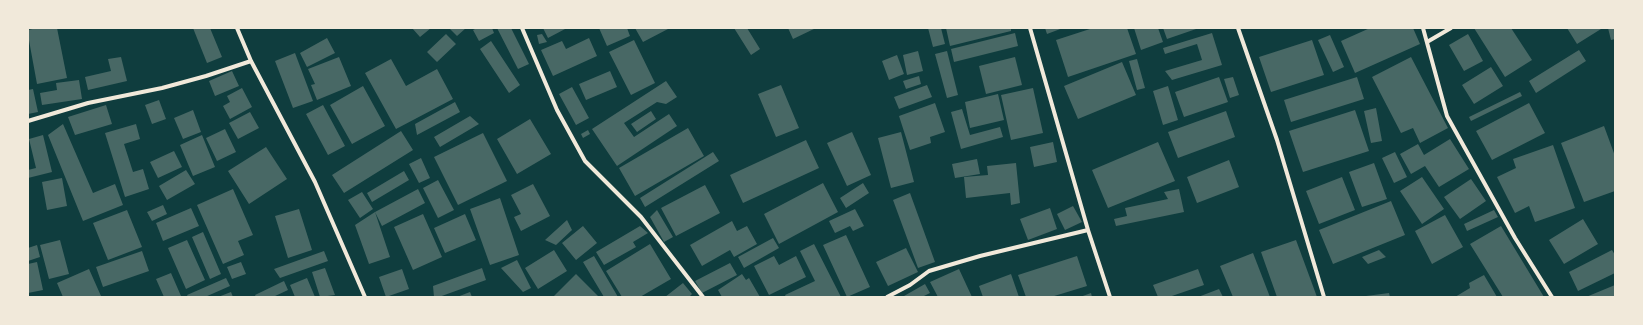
<!DOCTYPE html>
<style>
body{margin:0}
#map{position:relative;width:1643px;height:325px;overflow:hidden;background:#0f3d3e;font-family:Mulish,sans-serif}
canvas{display:block}
.frame{position:absolute;inset:0;border:29px solid #f1e9da;pointer-events:none}
</style>
<div id="map">
<canvas width="1643" height="325"></canvas>
<div class="frame"></div>
</div>
<script>
const ctx = document.querySelector('canvas').getContext('2d');
ctx.lineJoin = 'round';
function fillPath(path, color) { ctx.fillStyle = color; ctx.fill(path, 'evenodd'); }
function strokePath(path, color, width, dash) { ctx.strokeStyle = color; ctx.lineWidth = width; ctx.lineCap = dash ? 'butt' : 'round'; ctx.setLineDash(dash || []); ctx.stroke(path); }
fillPath(new Path2D(`
 M37,28H57L67,78L37,84L28,35V30Z
 M193,28H210L222,57L207,63Z
 M412,28H431L420,37Z
 M449,28H466L457,36Z
 M477,28H492L494,33L479,41L473,30Z
 M497,28H511L529,64L518,69Z
 M543,28H567L548,38Z
 M599,28H627L630,36L607,46Z
 M635,28H668V29L643,42Z
 M734,28H747L760,49L751,55Z
 M788,28H816L793,39Z
 M928,28H941L945,44L933,47Z
 M946,28H1011V31L950,46Z
 M1045,28H1063L1047,34Z
 M1093,28H1127L1136,54L1068,77L1056,40Z
 M1134,28H1158L1163,42L1141,50Z
 M1163,28H1199L1167,39Z
 M1370,28H1413L1420,44L1355,73L1341,41Z
 M1474,28H1511L1532,60L1505,77Z
 M1567,28H1600L1601,29L1577,44Z
 M1608,28H1615V39L1611,40Z
 M1015,33L1018,46L954,62L951,49Z
 M1212,33L1222,65L1172,80L1165,71L1202,60L1197,44L1165,54L1163,48Z
 M446,34L456,44L437,62L427,52Z
 M542,34L547,42L539,44L537,35Z
 M1468,34L1483,61L1464,71L1449,45Z
 M1330,35L1344,67L1333,72L1318,40Z
 M327,38L335,53L307,67L300,53Z
 M589,38L597,56L553,76L541,50L562,41L566,49Z
 M634,40L655,83L631,95L609,52Z
 M1312,40L1324,75L1271,92L1259,57Z
 M491,41L520,85L509,93L480,49Z
 M1579,50L1586,61L1536,93L1529,81Z
 M918,51L923,71L907,75L903,55Z
 M947,51L958,95L947,98L935,54Z
 M295,53L313,101L293,108L275,61Z
 M897,55L904,74L889,80L882,61Z
 M121,57L127,81L88,90L85,77L111,71L108,59Z
 M339,57L351,86L317,100L311,85L315,84L308,69Z
 M1015,57L1022,85L986,94L979,66Z
 M1411,57L1448,128L1420,143L1413,128L1401,133L1372,77Z
 M391,59L406,86L437,69L453,99L396,129L365,73Z
 M1137,59L1145,88L1137,90L1129,61Z
 M1122,62L1136,95L1078,119L1064,86Z
 M1491,67L1503,86L1474,104L1462,85Z
 M232,71L239,86L215,96L209,81Z
 M610,71L617,87L586,100L579,84Z
 M919,76L921,84L906,89L903,81Z
 M1219,77L1228,102L1184,117L1175,92Z
 M1233,77L1239,95L1230,98L1224,79Z
 M1357,77L1364,99L1291,122L1284,100Z
 M79,80L82,99L42,105L40,93L57,90L56,83Z
 M666,81L677,97L666,104L657,102L624,123L634,137L669,114L677,126L617,166L592,129Z
 M781,85L799,128L776,137L758,94Z
 M927,85L932,97L899,109L894,97Z
 M363,86L385,126L352,144L330,105Z
 M1168,86L1178,120L1163,125L1153,91Z
 M572,87L589,118L576,125L559,94Z
 M242,88L252,107L230,119L223,106L230,102L227,96Z
 M1033,88L1043,133L1011,140L1001,95Z
 M33,89L38,112L28,114V90Z
 M1520,92L1522,96L1471,121L1469,117Z
 M998,94L1004,120L970,128L965,102Z
 M159,100L166,119L152,124L145,105Z
 M455,102L460,112L417,135L415,124Z
 M935,103L945,132L930,137L931,143L910,150L899,116Z
 M1529,103L1545,133L1492,160L1476,131Z
 M106,105L112,124L75,135L68,117Z
 M323,105L345,146L328,155L306,114Z
 M1376,108L1382,141L1371,143L1364,111Z
 M962,109L970,135L1000,127L1003,137L961,149L951,112Z
 M193,110L201,132L183,139L174,118Z
 M1355,110L1369,151L1303,172L1289,131Z
 M651,111L656,119L637,132L631,124Z
 M1226,111L1235,137L1178,158L1168,132Z
 M250,112L259,128L238,139L229,123Z
 M470,116L479,124L440,147L434,137Z
 M530,119L551,154L517,174L497,139Z
 M63,124L93,193L115,184L123,205L83,221L48,135Z
 M136,124L140,139L124,144L133,172L143,169L149,189L125,197L105,133Z
 M1604,126L1615,156V191L1584,202L1561,143Z
 M688,128L704,156L635,196L619,168Z
 M225,129L236,152L217,161L206,138Z
 M588,130L590,134L583,138L581,134Z
 M401,131L413,150L344,193L332,175Z
 M852,132L871,175L847,186L827,143Z
 M901,132L914,182L891,188L878,138Z
 M483,133L507,181L458,205L434,157Z
 M43,135L52,172L28,178V170L36,168L29,139Z
 M202,135L215,167L193,176L180,145Z
 M1450,139L1469,169L1439,187L1425,166L1411,174L1400,154L1418,144L1424,155Z
 M806,140L819,168L743,203L730,175Z
 M1053,142L1057,162L1034,167L1030,147Z
 M1158,142L1175,181L1108,208L1092,170Z
 M1553,145L1575,208L1535,222L1529,206L1515,213L1497,177L1516,168L1513,159Z
 M266,147L287,179L249,204L228,171Z
 M174,151L182,167L158,178L150,162Z
 M713,152L719,161L645,207L640,198Z
 M1395,152L1407,177L1394,183L1382,158Z
 M421,158L430,178L419,183L409,164Z
 M977,159L980,174L955,178L952,164Z
 M1229,160L1239,187L1197,203L1187,177Z
 M1016,163L1020,203L1011,205L1010,193L966,198L964,177L988,175L987,166Z
 M1374,163L1387,199L1362,207L1349,172Z
 M186,170L195,184L167,200L159,186Z
 M404,171L409,180L372,202L367,193Z
 M1342,177L1355,210L1319,224L1306,191Z
 M1422,177L1444,209L1422,224L1400,191Z
 M62,178L67,206L47,210L42,182Z
 M1471,179L1486,201L1460,219L1444,197Z
 M438,180L454,210L438,218L423,188Z
 M823,183L838,212L779,244L764,214Z
 M863,183L869,193L846,208L840,198Z
 M533,184L550,216L521,231L514,217L521,214L511,195Z
 M705,185L720,213L676,236L661,208Z
 M233,189L253,235L238,241L244,255L223,264L197,205Z
 M418,189L425,203L382,226L375,212Z
 M1179,189L1184,212L1116,226L1114,219L1127,216L1125,208L1168,199L1164,192Z
 M362,192L373,209L360,218L348,200Z
 M910,193L935,262L918,268L893,200Z
 M500,198L519,255L490,265L470,209Z
 M1391,201L1405,235L1333,264L1319,230Z
 M163,205L167,214L152,221L147,212Z
 M1073,206L1082,222L1065,230L1057,214Z
 M191,208L199,226L163,241L156,223Z
 M1050,208L1057,229L1028,240L1020,219Z
 M299,209L312,250L288,258L275,216Z
 M855,209L864,226L853,231L850,226L835,233L829,221Z
 M127,210L142,247L108,260L93,223Z
 M657,210L673,237L664,242L650,217Z
 M1494,210L1498,217L1467,231L1464,224Z
 M375,212L390,257L369,264L355,225Z
 M423,214L442,257L413,270L394,227Z
 M465,214L476,240L445,253L434,228Z
 M1445,215L1463,247L1432,264L1415,231Z
 M1583,219L1598,244L1564,264L1549,240Z
 M567,220L572,230L556,245L545,240Z
 M732,221L737,231L747,226L757,244L734,257L730,250L702,266L690,245Z
 M583,226L597,243L576,260L562,243Z
 M640,226L648,233L633,242L636,247L604,265L596,252Z
 M1501,226L1544,297H1503L1470,244Z
 M203,232L221,274L210,279L192,237Z
 M846,235L870,287L847,297L823,245Z
 M773,238L779,248L744,268L738,257Z
 M60,240L69,274L49,279L40,245Z
 M187,240L205,280L186,289L168,248Z
 M1296,240L1317,297H1277L1261,252Z
 M650,244L671,279L640,297H622L606,271Z
 M814,244L841,297H786L785,295L815,281L800,251Z
 M37,245L40,257L28,261V248Z
 M906,248L918,272L888,286L876,262Z
 M554,250L567,271L538,289L525,268Z
 M1379,250L1386,257L1368,264L1362,257Z
 M1612,250L1615,255V273L1578,291L1569,272Z
 M142,251L149,271L103,287L96,267Z
 M324,251L328,261L280,278L274,269Z
 M1253,253L1270,297H1233L1220,266Z
 M594,256L618,297H604L583,262Z
 M774,256L779,265L796,256L806,277L769,295L754,266Z
 M1077,256L1087,286L1051,297H1026L1018,275Z
 M517,260L531,288L523,292L501,268Z
 M37,262L43,290L28,293V264Z
 M241,262L246,274L232,279L227,267Z
 M730,263L737,275L702,293L695,281Z
 M325,268L335,295L320,297L312,272Z
 M482,268L486,280L439,297H434L433,286Z
 M89,269L101,296L63,297L57,283Z
 M402,269L409,289L386,297L379,277Z
 M959,269L972,297H938L930,282Z
 M1198,269L1204,285L1169,297H1158L1153,285Z
 M171,273L181,296L179,297H164L156,279Z
 M576,274L599,297H553Z
 M742,274L746,280L749,278L760,297H722L718,290Z
 M1011,274L1019,297H983L979,286Z
 M1484,275L1497,297H1455L1470,288L1469,283Z
 M226,278L230,286L205,297H188L187,295Z
 M307,278L315,297H295L290,285Z
 M284,281L288,290L273,297H256L255,295Z
 M683,283L692,294L689,297H665Z
 M925,284L930,293L922,297H905L904,296Z
 M1615,285V297H1586Z
 M1219,289L1223,297H1198Z
 M231,292L233,297H218Z
 M470,292L472,297H457Z
 M1091,293L1092,297H1080Z
 M1389,293L1390,297H1366V296Z`), '#486865');
strokePath(new Path2D(`
 M237,28L251,61L315,182L365,297
 M522,28L557,110L585,161L641,217L703,297
 M1030,28L1088,230L1110,297
 M1238,28L1277,140L1324,297
 M1423,28L1447,116L1515,238L1552,297
 M1427,42L1451,28
 M28,121L88,103L162,88L206,76L251,61
 M887,297L910,285L929,271L980,256L1088,230`), '#f1e9da', 4);
</script>
